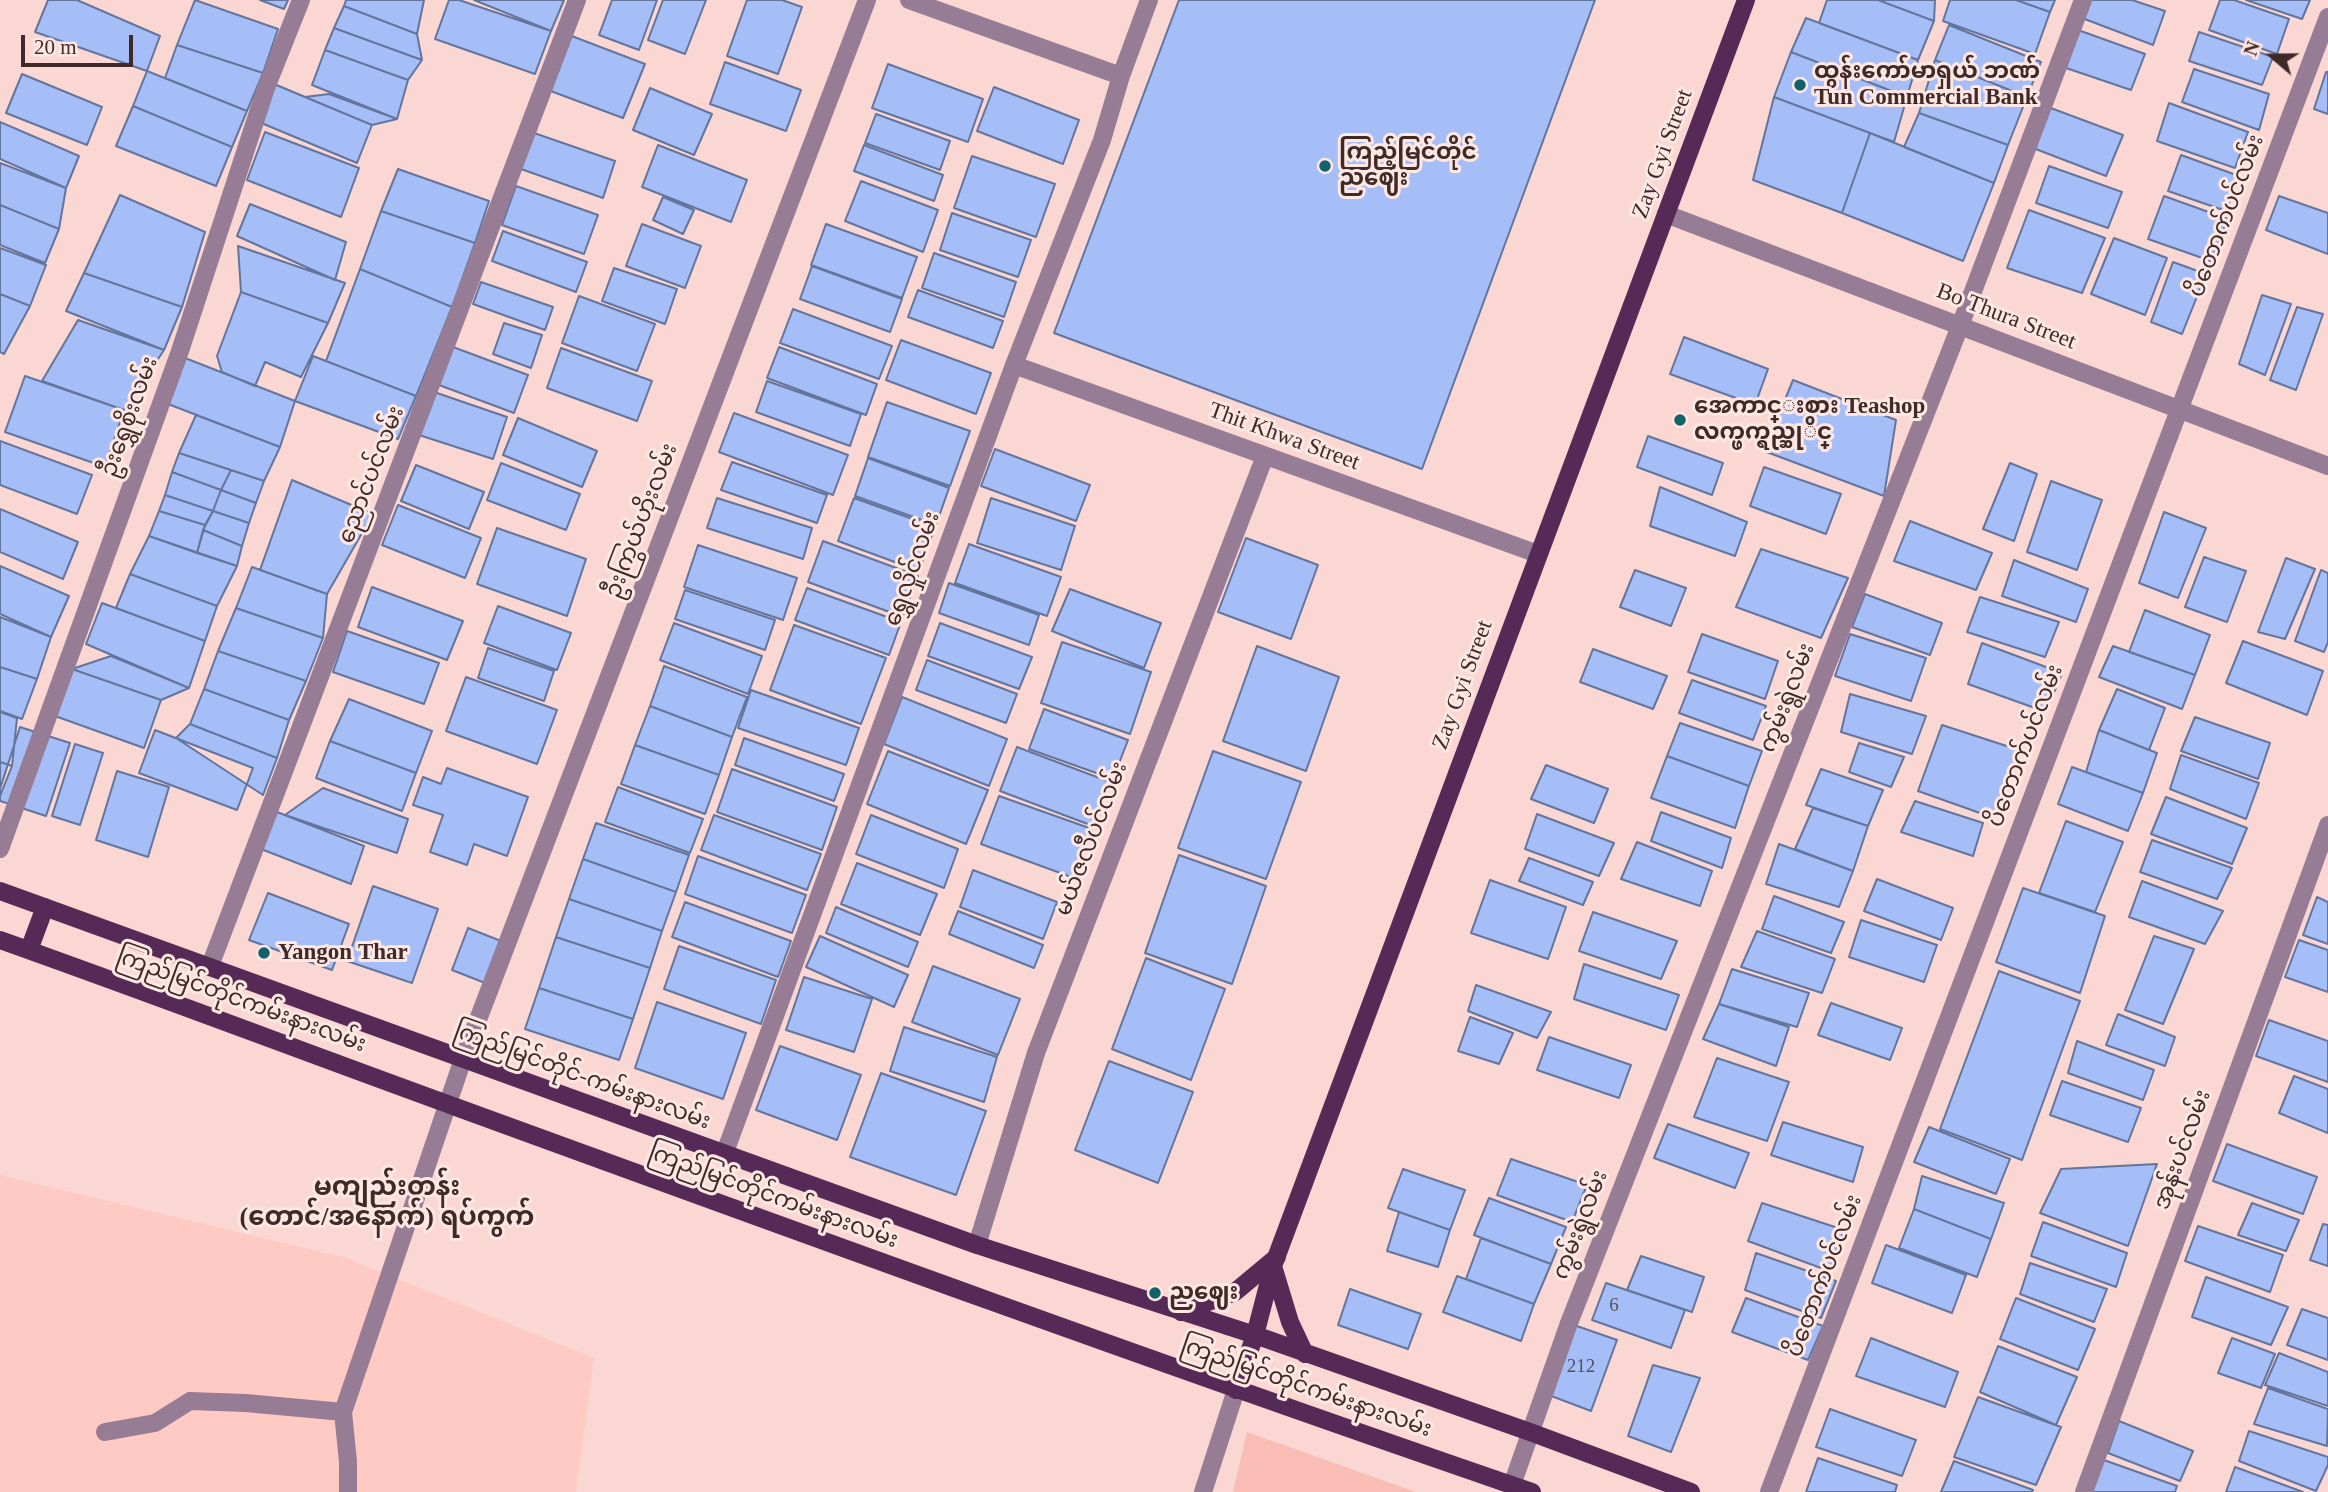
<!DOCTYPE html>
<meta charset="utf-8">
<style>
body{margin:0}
#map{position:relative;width:2328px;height:1492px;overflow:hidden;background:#fad7d2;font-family:"Times New Roman",serif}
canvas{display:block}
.north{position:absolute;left:2237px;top:21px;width:70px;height:70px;-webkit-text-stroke:5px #ffe7e4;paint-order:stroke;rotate:290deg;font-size:19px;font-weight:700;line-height:28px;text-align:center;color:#402a28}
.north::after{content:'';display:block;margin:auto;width:24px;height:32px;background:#402a28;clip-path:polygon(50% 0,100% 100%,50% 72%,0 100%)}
.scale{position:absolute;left:21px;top:35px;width:112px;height:32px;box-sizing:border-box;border:4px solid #402a28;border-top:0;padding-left:9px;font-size:21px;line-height:24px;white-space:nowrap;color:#402a28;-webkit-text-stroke:5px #ffe7e4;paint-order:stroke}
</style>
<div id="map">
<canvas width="2328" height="1492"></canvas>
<div class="north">N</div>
<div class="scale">20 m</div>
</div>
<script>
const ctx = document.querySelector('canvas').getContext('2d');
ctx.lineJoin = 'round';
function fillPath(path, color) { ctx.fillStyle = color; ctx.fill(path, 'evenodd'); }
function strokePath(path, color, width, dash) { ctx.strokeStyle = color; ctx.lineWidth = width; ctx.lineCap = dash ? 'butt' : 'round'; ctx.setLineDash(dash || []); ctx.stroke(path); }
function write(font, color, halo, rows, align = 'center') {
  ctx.font = font + ' "Times New Roman","Noto Sans Myanmar",serif'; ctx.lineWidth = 6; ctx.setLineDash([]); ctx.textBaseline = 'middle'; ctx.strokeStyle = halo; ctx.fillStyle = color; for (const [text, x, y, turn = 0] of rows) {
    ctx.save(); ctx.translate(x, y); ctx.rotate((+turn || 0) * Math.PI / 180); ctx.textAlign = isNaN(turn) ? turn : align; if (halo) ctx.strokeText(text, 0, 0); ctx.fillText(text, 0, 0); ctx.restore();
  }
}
fillPath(new Path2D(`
 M0,1175L346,1258L594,1358L576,1492H0Z`), '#ffcac4');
fillPath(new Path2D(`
 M1247,1432L1416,1492H1233Z`), '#f9bdb5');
const building = new Path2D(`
 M48,0H77L160,36L147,71L35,32Z
 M195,0L278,29L263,73L177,45Z
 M260,0H288L284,9Z
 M346,0H424L417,34L344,6Z
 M449,0H459L551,31L535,74L435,39Z
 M474,0H564L551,31Z
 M612,0H657L639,50L599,35Z
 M663,0H706L685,54L648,40Z
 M747,0H782L802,7L778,74L727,56Z
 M1179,0H1595L1422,469L1054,333Z
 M1827,0H1878L1934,21L1918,60L1819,23Z
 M1878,0H1935L1934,21Z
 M1950,0H2016L2050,12L2035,54L1943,21Z
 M2016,0H2055L2050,12Z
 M2090,0H2132L2165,11L2153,45L2082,18Z
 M2220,0H2234L2289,19L2277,54L2209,30Z
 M2246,0H2310L2302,19Z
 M344,6L417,34L422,60L334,28Z
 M1806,18L1918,60L1907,97L1791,52Z
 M1949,25L2041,62L2027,97L1935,60Z
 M334,28L422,60L408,80L325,50Z
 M2078,30L2145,54L2131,90L2066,68Z
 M2199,32L2273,57L2262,85L2189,61Z
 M569,35L645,64L623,118L548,90Z
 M177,45L263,73L247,111L165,78Z
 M325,50L408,80L397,119L312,85Z
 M1791,52L1907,97L1894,142L1774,97Z
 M1935,60L2027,97L2008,145L1919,113Z
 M725,62L801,90L786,131L710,104Z
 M888,64L983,99L968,142L872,108Z
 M2194,69L2269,94L2259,130L2182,102Z
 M147,71L247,111L232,147L133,106Z
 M2326,72H2328V114L2314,109Z
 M22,74L102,107L87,145L6,113Z
 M274,84L372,125L357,163L259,122Z
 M994,87L1079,120L1063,164L977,131Z
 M650,88L712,114L694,155L633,130Z
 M329,94L397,119L372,125L305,97Z
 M1774,97L1870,133L1842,213L1753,180Z
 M2169,103L2248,132L2235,168L2157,141Z
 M133,106L232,147L216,186L116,146Z
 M2048,107L2123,135L2106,176L2033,148Z
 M1919,113L2008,145L1994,183L1904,147Z
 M876,114L950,141L940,170L865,143Z
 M0,122L79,156L66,188L0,159Z
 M265,132L359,168L341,217L247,180Z
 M534,133L615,161L603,198L521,169Z
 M1870,133L1994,183L1963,261L1842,213Z
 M658,145L747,180L731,222L642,187Z
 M864,145L943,175L934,201L854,171Z
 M2181,155L2239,176L2226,211L2168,191Z
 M972,156L1055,184L1036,237L954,208Z
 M0,163L66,188L59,229L0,205Z
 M2049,166L2122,192L2108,228L2036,203Z
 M398,169L489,201L475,243L381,211Z
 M861,181L938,210L923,252L845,221Z
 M516,186L598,215L584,254L502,225Z
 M120,195L205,232L182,307L84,273Z
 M2164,196L2228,219L2211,261L2148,239Z
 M2279,196L2328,213V254L2266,230Z
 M663,197L694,210L683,234L653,220Z
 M250,204L346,242L335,280L237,236Z
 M0,205L59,229L45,263L0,245Z
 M2029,210L2105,238L2082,293L2007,268Z
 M381,211L475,243L452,307L360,269Z
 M952,213L1031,240L1018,277L940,250Z
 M642,224L701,246L685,288L626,266Z
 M826,224L917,257L902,298L811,265Z
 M503,231L587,262L576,292L492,261Z
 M2114,238L2167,258L2145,315L2091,294Z
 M238,246L345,283L328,323L241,292Z
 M0,248L46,265L30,306L0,294Z
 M934,253L1016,282L1004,317L922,288Z
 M2173,262L2206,274L2182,334L2151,322Z
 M812,266L902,299L890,332L800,299Z
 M614,268L677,289L665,324L602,301Z
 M360,269L452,307L416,396L326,361Z
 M84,273L182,307L164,350L66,311Z
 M481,282L553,307L545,330L473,304Z
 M918,290L1003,321L993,348L908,317Z
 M241,292L328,323L301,377L265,362L255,386L222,372L217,356Z
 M0,294L30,306L4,354L0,352Z
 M2262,295L2291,304L2265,375L2239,364Z
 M579,296L655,324L637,371L562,343Z
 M2297,307L2323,314L2296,390L2270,380Z
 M793,309L892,346L879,379L780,343Z
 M78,320L164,350L124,410L42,381Z
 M504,323L542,335L531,368L493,354Z
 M1684,337L1768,369L1755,405L1670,374Z
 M901,340L991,373L976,414L886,380Z
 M453,347L528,375L514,413L439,385Z
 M779,347L877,384L866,415L767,378Z
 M561,348L652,381L637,421L547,388Z
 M313,356L416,396L398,439L295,401Z
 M185,358L295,401L280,447L168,404Z
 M25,376L124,410L105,467L5,432Z
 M1793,380L1896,420L1884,496L1764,451Z
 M767,381L861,414L850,446L756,412Z
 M434,392L507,417L493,459L419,435Z
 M887,402L970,431L950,486L868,457Z
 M734,413L848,455L833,495L719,452Z
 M196,415L280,447L264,481L179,453Z
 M518,418L597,451L582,487L503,455Z
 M1648,436L1723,463L1712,495L1637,467Z
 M0,441L92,475L77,514L0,485Z
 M995,449L1090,485L1076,521L981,486Z
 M179,453L231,470L221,490L172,472Z
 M868,458L949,488L936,525L855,496Z
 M732,462L827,495L817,523L721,490Z
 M501,463L580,494L566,530L487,500Z
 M2010,463L2037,474L2014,541L1983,529Z
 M416,465L484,492L469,529L401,501Z
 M1764,467L1841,494L1826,534L1750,506Z
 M231,470L264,481L256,503L221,490Z
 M172,472L221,490L213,511L165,495Z
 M292,480L373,514L327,594L260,570Z
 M2051,481L2102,500L2077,570L2027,552Z
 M1660,487L1747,522L1735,556L1650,526Z
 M221,490L256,503L249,523L213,511Z
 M165,495L213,511L205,525L159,511Z
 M717,498L812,528L803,559L707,528Z
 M854,498L935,527L919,571L838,541Z
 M991,498L1075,526L1061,570L977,543Z
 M398,505L481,538L465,578L382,545Z
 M0,509L78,542L63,579L0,552Z
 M159,511L205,525L197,553L149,536Z
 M213,511L249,523L242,546L203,530Z
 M2164,512L2206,528L2178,598L2139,583Z
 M1910,521L1992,553L1976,590L1894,561Z
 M497,528L586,559L567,616L477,584Z
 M203,530L242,546L237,566L197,553Z
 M149,536L237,566L217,606L130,574Z
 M1246,538L1318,565L1291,639L1218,612Z
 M823,541L918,576L903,617L808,582Z
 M969,544L1061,577L1047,616L955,583Z
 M698,545L797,578L783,620L684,587Z
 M1761,549L1848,578L1821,638L1736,607Z
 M2204,557L2246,571L2227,622L2185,607Z
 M2286,558L2315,569L2285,639L2258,632Z
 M2014,560L2088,589L2076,622L2002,596Z
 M0,566L69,596L51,637L0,614Z
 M252,567L327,594L323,638L236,608Z
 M1635,570L1686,588L1671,626L1620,607Z
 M2321,570L2328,573V642L2324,652L2295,641Z
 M130,574L217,606L205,641L116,608Z
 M949,583L1039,615L1029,645L939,613Z
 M372,587L463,621L447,660L358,627Z
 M807,588L901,622L889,655L795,620Z
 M1070,589L1161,623L1144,668L1052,631Z
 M685,590L775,620L765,650L675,619Z
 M1865,594L1942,623L1930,655L1852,627Z
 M1980,597L2059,622L2045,657L1967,632Z
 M102,603L205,641L189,688L86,644Z
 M498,606L571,633L557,670L484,643Z
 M236,608L323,638L306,681L218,651Z
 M2145,610L2210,635L2195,675L2129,652Z
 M0,617L51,637L37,679L0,667Z
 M674,623L762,656L748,694L660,660Z
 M940,623L1032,657L1019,689L928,656Z
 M794,625L886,658L861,724L770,690Z
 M347,631L439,663L424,704L333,672Z
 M1702,634L1778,661L1765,699L1688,672Z
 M1850,634L1926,658L1911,701L1835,676Z
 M2243,641L2323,671L2307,715L2226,683Z
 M1062,642L1151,672L1130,734L1041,703Z
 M1982,643L2062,673L2046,712L1968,684Z
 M1257,646L1339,677L1306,771L1223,741Z
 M2113,646L2195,675L2182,709L2099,677Z
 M488,648L554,671L544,701L478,678Z
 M1593,649L1667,676L1653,709L1580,682Z
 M218,651L306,681L289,720L204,689Z
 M111,656L189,688L161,700L72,669Z
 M927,660L1017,694L1006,723L916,690Z
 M664,666L747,697L732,737L650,706Z
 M0,667L37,679L22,719L0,711Z
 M72,669L161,700L144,748L55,716Z
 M466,677L557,710L537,764L446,731Z
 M1692,680L1766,706L1753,740L1679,713Z
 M204,689L289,720L277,758L190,724Z
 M2117,689L2165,708L2149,750L2099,730Z
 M751,690L859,728L846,765L738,728Z
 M1850,694L1926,716L1912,754L1841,732Z
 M902,697L1007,739L989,786L884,744Z
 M349,699L432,731L416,773L330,741Z
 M650,706L732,737L719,775L635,745Z
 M1044,709L1128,740L1113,779L1029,749Z
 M0,712L17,718L12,766L0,762Z
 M2195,717L2270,743L2258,779L2181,751Z
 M1680,723L1762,751L1749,786L1667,756Z
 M190,724L277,758L263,795L176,738Z
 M1942,725L2019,750L1994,818L1918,791Z
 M20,727L70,743L46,816L0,801V789Z
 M155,730L253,768L237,810L139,773Z
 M2099,730L2157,753L2143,793L2086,772Z
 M744,738L844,774L834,801L735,765Z
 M330,741L416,773L402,811L316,778Z
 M1859,743L1904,757L1891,787L1849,772Z
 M75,744L103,753L80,825L52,816Z
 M635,745L719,775L705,814L621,784Z
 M1017,747L1110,782L1093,826L1000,791Z
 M888,751L988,790L966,844L867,804Z
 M1213,751L1301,782L1266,879L1178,848Z
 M2181,755L2259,783L2246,819L2170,789Z
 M1667,756L1749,786L1735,828L1651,798Z
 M0,762L12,766L0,796Z
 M1546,765L1608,789L1594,823L1531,799Z
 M2072,767L2143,793L2128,831L2058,804Z
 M447,768L528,797L507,856L474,844L467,865L430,852L443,815L413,805L423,777L441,784Z
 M732,769L837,807L822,850L717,812Z
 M1821,769L1883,790L1868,826L1806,805Z
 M117,771L169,787L148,857L96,840Z
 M618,787L703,819L690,853L605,822Z
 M323,788L408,819L397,853L285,815Z
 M999,796L1092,829L1074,878L981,844Z
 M2166,797L2247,828L2232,864L2151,834Z
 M1915,801L1983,823L1973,856L1901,832Z
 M1813,808L1868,826L1853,871L1795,849Z
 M277,812L364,846L351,884L261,849Z
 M1661,812L1731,838L1722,868L1651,841Z
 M1537,814L1614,843L1599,876L1525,849Z
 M714,815L821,854L807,890L701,850Z
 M871,815L958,849L944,888L856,854Z
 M2066,821L2123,842L2095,912L2039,893Z
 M596,823L689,855L676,892L583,859Z
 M2152,840L2232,868L2217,899L2140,872Z
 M1637,842L1712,871L1700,906L1621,879Z
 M1779,844L1853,871L1839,907L1766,884Z
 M1179,855L1266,886L1232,984L1145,953Z
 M698,856L806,895L792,933L685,894Z
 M1529,858L1593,882L1583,905L1519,881Z
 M583,859L676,892L662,931L569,899Z
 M857,863L937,894L920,935L841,904Z
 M973,870L1057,902L1043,939L960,907Z
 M1877,879L1953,908L1941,940L1864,911Z
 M1490,880L1566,907L1548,959L1471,933Z
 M2142,881L2223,911L2205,944L2129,917Z
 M373,886L438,909L412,983L347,961Z
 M2023,888L2105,916L2080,993L1996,962Z
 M268,893L349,924L332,970L249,940Z
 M1774,896L1844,922L1831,953L1762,929Z
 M2317,897L2328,902V944L2303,935Z
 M569,899L662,931L650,968L556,937Z
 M685,902L791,941L778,977L672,937Z
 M836,907L918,942L908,967L826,933Z
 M958,911L1043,945L1034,968L949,934Z
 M1593,912L1677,941L1661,979L1579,951Z
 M1861,920L1937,945L1924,982L1849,957Z
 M468,928L501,941L485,983L452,970Z
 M1757,931L1835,959L1822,993L1741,967Z
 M820,936L908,975L894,1007L806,967Z
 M2154,936L2194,949L2163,1024L2125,1010Z
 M556,937L650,968L633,1019L539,988Z
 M2299,940L2328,950V992L2285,977Z
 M679,946L776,980L761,1024L664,989Z
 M1146,958L1225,989L1191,1080L1112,1049Z
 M1584,964L1679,995L1666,1030L1574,999Z
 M933,966L1020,999L998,1055L912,1022Z
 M1732,969L1809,993L1797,1027L1719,1004Z
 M1999,971L2080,1001L2022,1160L1940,1129Z
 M804,977L872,999L854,1052L786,1030Z
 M1476,985L1551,1012L1537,1038L1468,1011Z
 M539,988L633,1019L619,1060L525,1029Z
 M657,1002L746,1033L723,1099L635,1068Z
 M1831,1003L1902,1028L1890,1060L1818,1035Z
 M1719,1004L1789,1027L1776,1066L1703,1039Z
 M2118,1014L2175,1037L2165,1066L2106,1045Z
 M1470,1017L1513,1033L1499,1064L1458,1051Z
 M2269,1020L2328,1041V1082L2256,1056Z
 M904,1027L997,1057L984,1102L890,1071Z
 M1549,1037L1631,1065L1619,1098L1537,1070Z
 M2077,1041L2154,1070L2143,1100L2068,1073Z
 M780,1046L861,1075L837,1140L756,1110Z
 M1717,1058L1789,1082L1767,1141L1694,1117Z
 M1109,1061L1193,1092L1158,1183L1075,1150Z
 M881,1073L986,1111L956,1195L850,1157Z
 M2294,1076L2328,1089V1133L2279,1113Z
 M2062,1081L2141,1108L2128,1142L2050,1115Z
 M1783,1122L1863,1147L1853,1182L1771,1155Z
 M1668,1124L1749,1153L1735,1188L1654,1158Z
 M1929,1127L2010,1159L1996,1194L1914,1162Z
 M2227,1144L2317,1177L2303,1214L2213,1181Z
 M1511,1159L1587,1185L1572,1222L1497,1195Z
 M2157,1164L2128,1246L2040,1213L2061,1169Z
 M1403,1169L1465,1190L1450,1230L1388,1208Z
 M1922,1176L2004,1203L1991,1239L1914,1209Z
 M1489,1198L1566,1227L1551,1264L1474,1235Z
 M1762,1203L1844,1230L1829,1271L1748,1241Z
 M2252,1203L2299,1220L2286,1251L2238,1235Z
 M1914,1209L1991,1239L1977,1277L1899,1248Z
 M1399,1212L1450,1230L1438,1267L1387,1251Z
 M2043,1222L2127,1253L2116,1287L2031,1256Z
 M2323,1224L2328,1225V1266L2310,1260Z
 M2198,1226L2283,1255L2270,1292L2185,1261Z
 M1481,1238L1551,1264L1534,1304L1466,1279Z
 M1886,1245L1966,1275L1952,1313L1872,1283Z
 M1756,1253L1836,1281L1821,1318L1745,1290Z
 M1641,1256L1704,1277L1692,1312L1627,1290Z
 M2030,1263L2107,1289L2094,1322L2020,1294Z
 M1457,1276L1534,1304L1521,1341L1443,1312Z
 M2206,1277L2288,1307L2271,1345L2192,1317Z
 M1606,1283L1685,1310L1671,1348L1592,1320Z
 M1350,1289L1421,1314L1408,1349L1338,1325Z
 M1746,1298L1823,1326L1808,1360L1732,1332Z
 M2016,1298L2095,1329L2078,1370L2000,1339Z
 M2302,1309L2328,1318V1360L2287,1345Z
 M1571,1324L1617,1340L1591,1411L1546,1394Z
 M1871,1338L1958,1372L1945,1407L1856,1376Z
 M2232,1338L2275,1354L2261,1388L2218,1373Z
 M1998,1346L2077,1377L2056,1425L1980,1392Z
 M2279,1353L2328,1372V1406L2265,1385Z
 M1653,1365L1700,1378L1671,1452L1628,1436Z
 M2268,1388L2328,1409L2327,1446L2254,1424Z
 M1978,1397L2061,1427L2036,1485L1954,1457Z
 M1830,1409L1916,1440L1902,1476L1816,1447Z
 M2119,1421L2193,1451L2180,1481L2108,1453Z
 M2249,1431L2328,1457V1465L2316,1491L2239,1461Z
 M1818,1458L1897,1485L1895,1492H1806Z
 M2101,1459L2177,1486L2175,1492H2089Z
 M1954,1461L2033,1490L2032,1492H1941Z
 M2235,1467L2303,1492H2226Z`);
fillPath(building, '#a5bef7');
strokePath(building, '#63749d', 2);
strokePath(new Path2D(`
 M909,0L1121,76
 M1666,214L2328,466
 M1014,365L1538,554
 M0,849L180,351L266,88L301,0
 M210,966L577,0
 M724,1155L1014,365L1102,140L1121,76L1149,0
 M977,1245L1036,1053L1265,456
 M105,1432L155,1423L190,1401L246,1403L343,1412
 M1512,1485L1569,1323L1960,326L2083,0
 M348,1492V1462L343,1412L463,1059L867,0
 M1203,1492L1236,1390
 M1769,1492L2328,17
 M2084,1492L2328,825`), '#967c95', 18);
strokePath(new Path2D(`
 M0,891L977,1245L1255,1335L1530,1432L1691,1492
 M0,940C152,994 302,1051 453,1106C812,1237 1171,1368 1532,1492
 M29,950L45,907
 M1273,1266L1290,1322L1305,1354
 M1181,1312L1235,1292L1277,1257
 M1236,1390L1255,1335L1273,1266L1746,0`), '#562a57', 18);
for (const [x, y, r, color] of [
 [1800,85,7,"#13626a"],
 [1325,166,7,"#13626a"],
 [1680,420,7,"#13626a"],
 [264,953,7,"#13626a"],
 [1155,1293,7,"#13626a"]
]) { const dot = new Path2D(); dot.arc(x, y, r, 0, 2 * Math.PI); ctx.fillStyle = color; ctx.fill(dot); strokePath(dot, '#ffe7e4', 2.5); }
write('19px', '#594f5c', null, [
 ["6",1614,1306],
 ["212",1581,1367]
]);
write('bold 23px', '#402a28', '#ffe7e4', [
 ["ထွန်းကော်မာရှယ် ဘဏ်",1814,72],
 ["Tun Commercial Bank",1814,98],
 ["ကြည့်မြင်တိုင်",1339,153],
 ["ညဈေး",1339,179],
 ["အေကာင္းစား Teashop",1694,407],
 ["လက္ဖက္ရည္ဆုိင္",1694,433],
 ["Yangon Thar",278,953],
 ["ညဈေး",1169,1293]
], 'left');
write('23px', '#402a28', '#ffe7e4', [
 ["Zay Gyi Street",1663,154,-70],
 ["ပိတောက်ပင်လမ်း",2227,216,-69],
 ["Bo Thura Street",2006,317,21],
 ["ဦးရွှေစိုးလမ်း",130,417,-70],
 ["Thit Khwa Street",1284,437,20],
 ["ညောင်ပင်လမ်း",372,475,-69],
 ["ဦးကြွယ်ဟိုးလမ်း",642,521,-69],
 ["ရွှေလှိုင်လမ်း",913,569,-70],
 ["Zay Gyi Street",1463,685,-70],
 ["ကွမ်းရွဲလမ်း",1788,698,-69],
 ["ပိတောက်ပင်လမ်း",2026,746,-69],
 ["မယ်ဇလီပင်လမ်း",1092,839,-69],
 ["ကြည်မြင်တိုင်ကမ်းနားလမ်း",241,1001,20],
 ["ကြည်မြင်တိုင်-ကမ်းနားလမ်း",582,1077,20],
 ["အုန်းပင်လမ်း",2183,1150,-70],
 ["ကြည်မြင်တိုင်ကမ်းနားလမ်း",773,1197,20],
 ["ကွမ်းရွဲလမ်း",1581,1225,-69],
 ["ပိတောက်ပင်လမ်း",1825,1276,-69],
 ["ကြည်မြင်တိုင်ကမ်းနားလမ်း",1306,1388,19]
]);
write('bold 26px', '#402a28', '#ffe7e4', [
 ["မကျည်းတန်း",387,1188],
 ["(တောင်/အနောက်) ရပ်ကွက်",387,1218]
]);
</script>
